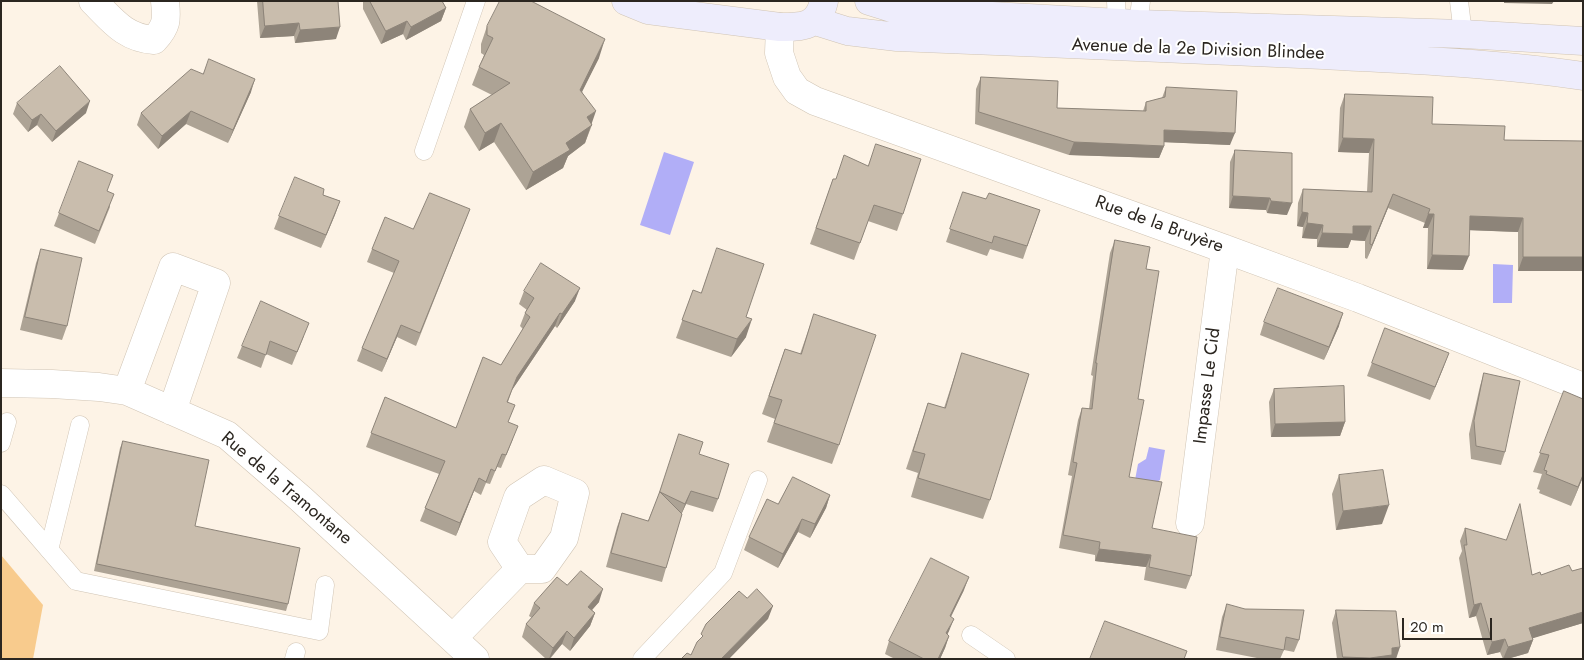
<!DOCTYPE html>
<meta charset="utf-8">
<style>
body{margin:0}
#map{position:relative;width:1584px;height:660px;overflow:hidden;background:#fdf3e6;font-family:Jost,sans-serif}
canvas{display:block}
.frame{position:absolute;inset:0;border:2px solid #2b2620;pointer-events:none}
.scale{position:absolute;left:1402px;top:618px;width:90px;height:22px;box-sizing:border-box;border:2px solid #2b2620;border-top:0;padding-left:6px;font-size:15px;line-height:18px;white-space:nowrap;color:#2b2620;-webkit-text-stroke:4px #fff;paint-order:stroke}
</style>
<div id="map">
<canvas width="1584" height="660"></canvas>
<div class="frame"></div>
<div class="scale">20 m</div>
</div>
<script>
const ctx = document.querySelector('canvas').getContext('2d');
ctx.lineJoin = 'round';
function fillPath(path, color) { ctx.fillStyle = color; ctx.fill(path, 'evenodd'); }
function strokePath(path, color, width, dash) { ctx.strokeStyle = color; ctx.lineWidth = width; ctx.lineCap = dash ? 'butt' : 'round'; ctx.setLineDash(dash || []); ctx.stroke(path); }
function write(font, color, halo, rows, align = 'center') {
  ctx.font = font + ' Jost,sans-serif'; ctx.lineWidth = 4; ctx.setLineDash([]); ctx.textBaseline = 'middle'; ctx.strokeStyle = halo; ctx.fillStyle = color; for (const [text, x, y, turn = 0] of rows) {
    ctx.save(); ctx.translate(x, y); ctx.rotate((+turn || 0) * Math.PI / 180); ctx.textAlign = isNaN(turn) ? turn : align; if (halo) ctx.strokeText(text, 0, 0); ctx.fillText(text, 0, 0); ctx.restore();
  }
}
fillPath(new Path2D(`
 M1,555L43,605L33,659H1Z`), '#f8cb8d');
fillPath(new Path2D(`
 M664,152L694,162L670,235L640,225Z
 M1493,264L1513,265L1512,303H1493Z
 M1149,447L1165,450L1160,480L1155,483L1135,480L1138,464L1146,459Z`), '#b1aef7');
const lane = new Path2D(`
 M1116,1L1117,23
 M1459,1L1463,34
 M1138,24L1141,1
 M424,151L476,1
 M1,443L7,422
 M1,494L76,581L319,631L325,585
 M49,550L80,425
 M971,635L1006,659
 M294,659L296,652
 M642,659L723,573L758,480`);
const street = new Path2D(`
 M93,1C113,21 125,38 154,40C167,26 167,20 165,1
 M780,27L779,53L787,77L797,91L815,101L1225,249L1358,298L1583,387
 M1,383L52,384L99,387L127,391L227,435L301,499L475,659
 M127,391L173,267L216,283L172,411
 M1190,523L1225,249
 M453,638L520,569H542L564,538L575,493L544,480L518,497L502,542L520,569`);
const secondary = new Path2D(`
 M626,1L648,10L780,27C803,27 818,27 824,1
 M869,1L901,11L1138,24L1463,34L1583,41
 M815,21L847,31L897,37C1039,43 1181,48 1323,55C1410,60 1497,63 1583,76`);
strokePath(lane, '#d0c4b4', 19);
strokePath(street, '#d0c4b4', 29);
strokePath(secondary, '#d0c4b4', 29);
strokePath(lane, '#fff', 18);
strokePath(street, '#fff', 28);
strokePath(secondary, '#eeedfc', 28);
fillPath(new Path2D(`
 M257,1H338L336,39L295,43L294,36L260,38Z
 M363,1H442L446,8L441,21L406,40L403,34L381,44L363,9Z
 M487,26L599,58L582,91L592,125L585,143L568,156L563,168L526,190L494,142L479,151L464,127L470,109L492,95L472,85L479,67L484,55L481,53V44Z
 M203,74L251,92L228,143L186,124L158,149L137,125L141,113Z
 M981,77L1057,108L1143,111L1146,102L1162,98L1166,87L1230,145L1164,142V146L1159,158L1069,155L975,124L976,89Z
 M1345,94L1432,124L1504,140L1583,141V271H1518V232L1469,230L1463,270L1427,269L1428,228H1423L1425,223L1388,208L1367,259L1365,258V241L1351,240L1348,248L1317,247V239L1302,238L1303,227L1297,226L1298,203L1303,189L1367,192L1369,153L1338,152L1340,108Z
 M17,103L86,113L52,142L37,125L28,132L13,114Z
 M1235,150L1287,215L1267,213L1266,210L1229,208L1230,162Z
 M833,179L903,214L897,231L868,221L854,260L810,244Z
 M107,191L110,207L95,244L54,226L59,213Z
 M963,192L986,199L1040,210L1023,259L990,249L987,256L946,242Z
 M323,195L340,201L321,248L274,229L279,216Z
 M470,209L416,346L397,337L382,372L357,361L362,348L394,273L367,262L372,249L413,229Z
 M1115,240L1146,269L1138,399L1129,477L1152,528L1191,576L1186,589L1144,580L1146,567L1095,561V555L1059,548L1072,476L1068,475L1078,420L1082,408L1089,409L1093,376L1091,375L1110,253Z
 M41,249L67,326L62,340L20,330L36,263Z
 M693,290L746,317V337L731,357L676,338Z
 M524,291L575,301L557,328L555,326L512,390L508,402V422L513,439L501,468L497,467L490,484L486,483L481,495L474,491L456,536L420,521L439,474L366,447L385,397L456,428L501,365L523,329L520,326L525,313L527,310L519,304Z
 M814,314L839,445L832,464L767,442L775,419L762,414L785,349L800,354Z
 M1264,322L1339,326L1324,360L1260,335Z
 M1385,328L1444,366L1430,400L1367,376Z
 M304,336L292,365L266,354L261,368L237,358L242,346Z
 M962,353L990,500L983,519L911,497L918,473L906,469L928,403L944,408Z
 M1484,373L1505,452L1501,465L1471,459L1469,434L1480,386Z
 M1274,389L1345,422L1340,436L1271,437L1269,402Z
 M1564,391L1583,477L1571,506L1539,493L1540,490L1537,489L1542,474L1533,472Z
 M679,434L699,454L718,499L713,512L686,504L682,513L666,568L662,582L606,567L617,527L622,513L648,521L658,497Z
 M123,441L195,526L288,604L286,611L94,571L120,448Z
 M1339,475L1382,524L1336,530L1332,494Z
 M830,495L826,508L810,538L798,532L778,568L744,550L749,537L778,504Z
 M1465,528L1532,575H1541L1572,571L1583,568V623L1532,638L1533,640L1528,653L1507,659H1503L1500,652L1487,655L1476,616L1469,618L1459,558L1462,551L1460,541Z
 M964,590L951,617L949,631L947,635L949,636L945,648L940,659H895L885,654L889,641Z
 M599,602L592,610L595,613L590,626L570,651L562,644L550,659H546L522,637L526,624L532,618L529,616L534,603Z
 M1227,604L1299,640L1294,652L1284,650L1280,659H1262L1216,650L1222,617Z
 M1336,610L1396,659H1337L1332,623Z`), '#ada395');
fillPath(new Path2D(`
 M1504,1H1554L1552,4L1504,3Z
 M446,8L441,21L406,40L411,27Z
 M407,21L403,34L381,44L386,31Z
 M299,23L294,36L260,38L265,26Z
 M340,27L336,39L295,43L300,30Z
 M605,39L599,58L574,108L580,90Z
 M255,79L251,92L228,143L233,130Z
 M90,101L86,113L52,142L56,131Z
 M191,111L186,124L158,149L162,136Z
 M596,111L585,143L568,156L563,168L526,190L533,172L566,143L587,117Z
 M41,114L37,125L28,132L32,120Z
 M501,123L494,142L479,151L485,133Z
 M1164,130L1235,133L1230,145L1160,142Z
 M1343,138L1374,139L1369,153L1338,152Z
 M1074,142L1164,146L1159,158L1069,155Z
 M1393,194L1388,208L1367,259L1372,245Z
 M1233,196L1270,198L1266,210L1229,208Z
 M340,201L335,215L321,248L326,235Z
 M1271,201L1292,203L1287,215L1267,213Z
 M1302,212L1308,213L1303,227L1297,226Z
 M1428,214H1434L1428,228H1423Z
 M1470,216L1523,218L1518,232L1465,230Z
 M1307,223L1323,225L1317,239L1302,238Z
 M1353,226H1371L1365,241L1351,240L1348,248L1317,247L1322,233Z
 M1432,255L1469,256L1463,270L1427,269Z
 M1523,257H1583V271H1518Z
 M580,288L575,301L557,328L562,314Z
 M560,313L555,326L512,390L517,377Z
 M1343,313L1339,326L1324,360L1329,347Z
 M752,319L746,337L731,357L737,339Z
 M401,325L397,337L382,372L387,359Z
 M1449,353L1444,366L1430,400L1435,387Z
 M1345,422L1340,436L1271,437L1275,424Z
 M1583,475V477L1571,506Z
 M479,478L474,491L456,536L460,523Z
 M691,491L686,504L680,517L685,504Z
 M830,495L826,508L810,538L815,524Z
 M1389,505L1382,524L1336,530L1343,511Z
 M802,519L798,532L778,568L783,554Z
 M1099,549L1151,555L1146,567L1095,561Z
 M969,577L964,590L945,628L950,616Z
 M603,589L599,602L583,620L588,607Z
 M1481,603L1476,616L1469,618L1474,605Z
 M773,606L768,619L729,659H721Z
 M1583,612V623L1524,641L1529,628Z
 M595,613L590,626L570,651L574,638Z
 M954,619L949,631L941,646L946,633Z
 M567,631L562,644L549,659L553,648Z
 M949,636L945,648L940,659H938Z
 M1505,639L1500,652L1487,655L1492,642Z
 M1533,640L1528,653L1507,659H1503L1508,647Z
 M1400,647L1396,659H1343V657L1392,648Z`), '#8d8479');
const building = new Path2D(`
 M263,1H338L340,27L300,30L299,23L265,26Z
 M370,1H442L446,8L411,27L407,21L386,31Z
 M500,1H531L605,39L580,90L596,111L587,117L592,125L566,143L570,150L533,172L501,123L485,133L470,109L510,83L479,67L493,38L487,35V26Z
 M209,59L255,79L233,130L191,111L162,136L141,113L191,69L203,74Z
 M60,66L90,101L56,131L41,114L32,120L17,103Z
 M981,77L1058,81L1057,108L1146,111V102L1165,97L1166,87L1237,91L1235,133L1164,130V146L1074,142L979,112Z
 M1345,94L1433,97L1432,124L1505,126L1504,140L1583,141V257H1523V218L1470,216L1469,256L1432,255L1434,214H1428L1430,209L1393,194L1372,245L1370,244L1371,226H1353V234L1322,233L1323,225L1307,223L1308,213L1302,212L1303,189L1372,192L1374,139L1343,138Z
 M876,144L921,159L903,214L874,205L860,243L816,228L833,179H836L844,155L868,166Z
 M1235,150L1292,153V203L1271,201L1270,198L1233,196Z
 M79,161L113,175L107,191L114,194L99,231L59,213Z
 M295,177L324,189L323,195L340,201L326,235L279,216Z
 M963,192L986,199L989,193L1040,210L1027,246L994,236L992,243L950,229Z
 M430,193L470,209L420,333L401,325L387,359L362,348L399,261L372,249L385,217L413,229Z
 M1115,240L1150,247L1146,269L1159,271L1138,399L1144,400L1129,477L1162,482L1152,528L1197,537L1191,576L1149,567L1151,555L1099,549L1100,542L1063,535L1077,463L1073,462L1082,408L1092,409L1097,363H1096Z
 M717,248L764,264L746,317L752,319L737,339L682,320L693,290L701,293Z
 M41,249L82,258L67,326L25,317Z
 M541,263L580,288L562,314L560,313L517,377L507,402L515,405L508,422L518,426L506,455L502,454L495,471L491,469L486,482L479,478L460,523L425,508L445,461L371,433L385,397L456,428L483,357L501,365L530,317L525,313L534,298L524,291Z
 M1278,288L1343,313L1329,347L1264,322Z
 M261,301L309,323L297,352L270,341L266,355L242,346Z
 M814,314L876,335L839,445L774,423L782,400L769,396L785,349L801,354Z
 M1385,328L1449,353L1435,387L1372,363Z
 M962,353L1029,374L990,500L918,478L925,454L913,451L928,403L945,408Z
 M1484,373L1520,381L1505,452L1476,446L1474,421Z
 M1344,386L1345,422L1275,424L1274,389Z
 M1564,391L1583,399V475L1578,487L1546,474L1547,471L1544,470L1549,455L1540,453Z
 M679,434L703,442L699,454L729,464L718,499L691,491L685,504L660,492Z
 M123,441L209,460L195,526L300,548L288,604L97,564Z
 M1383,470L1389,505L1343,511L1339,475Z
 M793,477L830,495L815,524L802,519L783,554L749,537L767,499L778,504Z
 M660,492L682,514L666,568L611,553L622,513L648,521Z
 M1520,504L1532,575L1540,572L1541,575L1569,565L1572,571L1583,568V612L1529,628L1533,640L1508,647L1505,639L1492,642L1481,603L1474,605L1464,545H1467L1465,528L1506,540Z
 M931,558L969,577L950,616L954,619L946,633L949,636L938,659H924L889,641Z
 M581,571L603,589L588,607L595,613L574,638L567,631L553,648L526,624L540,608L534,603L557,577L567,585Z
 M757,589L773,606L721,659H681L687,653L691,655L697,642L703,636L701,634L706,624L739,591L747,598Z
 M1227,604L1245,609L1304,610L1299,640L1286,637L1284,650L1220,637Z
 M1336,610L1396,611L1400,647L1392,648V655L1370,658L1343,657Z
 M1105,621L1187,651L1184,659H1090Z`);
fillPath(building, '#c9bdad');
strokePath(building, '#8d8479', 1);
write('18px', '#2b2620', '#fff', [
 ["Avenue de la 2e Division Blindee",1198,50,2],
 ["Rue de la Bruyère",1159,225,20],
 ["Impasse Le Cid",1208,386,-83],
 ["Rue de la Tramontane",286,489,40]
]);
</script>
